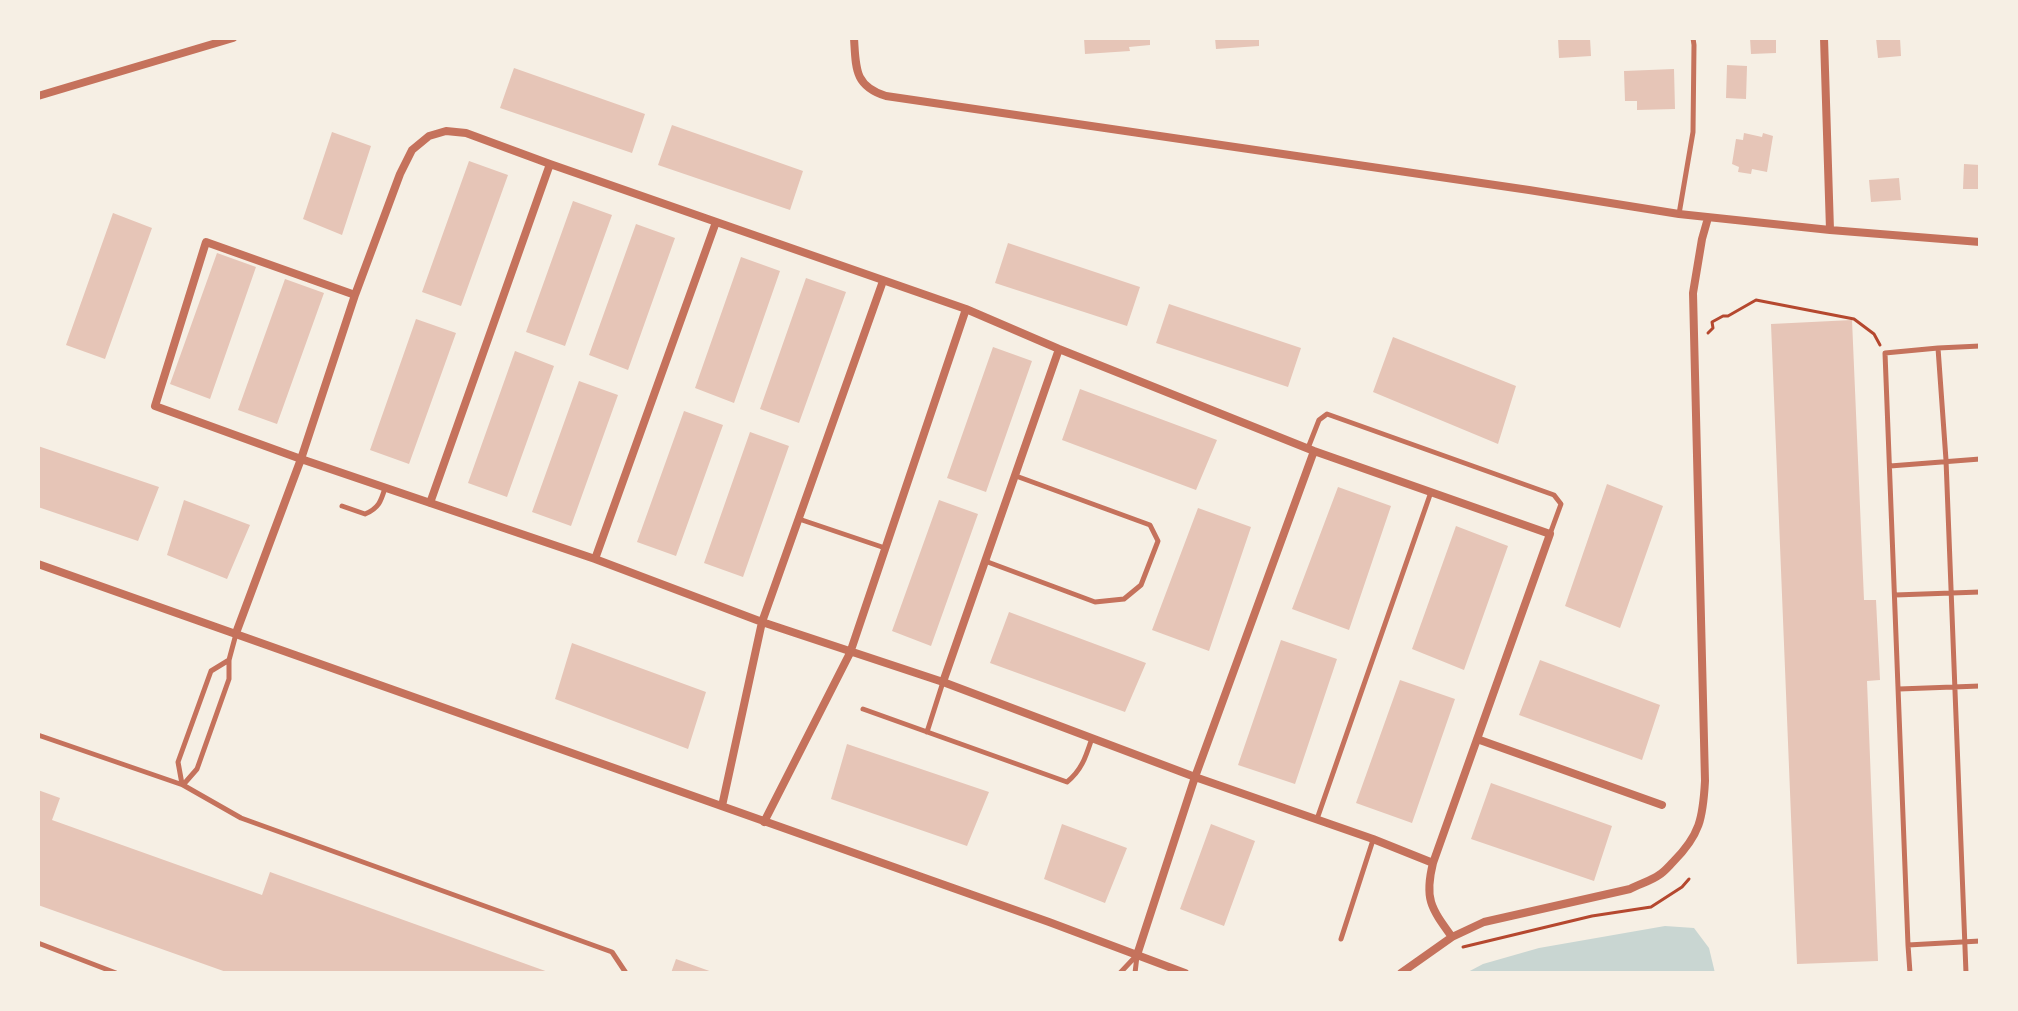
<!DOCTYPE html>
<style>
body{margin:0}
#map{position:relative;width:2018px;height:1011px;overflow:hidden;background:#f6efe4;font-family:Lato,sans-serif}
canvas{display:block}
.frame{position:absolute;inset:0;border:40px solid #f6efe4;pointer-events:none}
</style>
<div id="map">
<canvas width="2018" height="1011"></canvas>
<div class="frame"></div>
</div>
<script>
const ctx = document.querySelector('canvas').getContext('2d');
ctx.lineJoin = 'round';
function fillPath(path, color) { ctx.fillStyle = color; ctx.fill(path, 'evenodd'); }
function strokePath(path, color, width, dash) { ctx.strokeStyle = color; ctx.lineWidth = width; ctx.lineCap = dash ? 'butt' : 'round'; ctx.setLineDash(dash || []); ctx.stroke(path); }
fillPath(new Path2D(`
 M1665,926L1694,928L1709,948L1715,973H1466L1483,964L1539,948Z`), '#c9d6d2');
fillPath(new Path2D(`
 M1084,38H1150V45L1129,47L1130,51L1085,54Z
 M1215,38H1259V46L1216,49Z
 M1558,38H1590L1591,56L1559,58Z
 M1750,38H1776V53L1751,54Z
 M1876,38H1900L1901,56L1878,58Z
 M1727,65L1747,66L1746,99L1726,98Z
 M514,68L645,114L632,153L500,108Z
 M1674,69L1675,109L1637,110V101H1625L1624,71Z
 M672,125L803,171L790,210L658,165Z
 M332,132L371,146L342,235L303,219Z
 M1744,133L1762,137L1763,133L1773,136L1767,172L1752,169L1751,174L1738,172L1739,167L1732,164L1736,139L1743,140Z
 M469,161L508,175L461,306L422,292Z
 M1964,164L1980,165V189H1963Z
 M1899,178L1901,200L1871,202L1869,180Z
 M573,201L612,215L565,346L526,332Z
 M113,213L152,228L105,359L66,345Z
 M636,224L675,238L628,370L589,355Z
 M1008,243L1140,287L1127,326L995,283Z
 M217,253L256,267L210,399L170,384Z
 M741,257L780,271L734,403L695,388Z
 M806,278L846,292L799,423L760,409Z
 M285,279L324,293L277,424L238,410Z
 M1169,304L1301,348L1288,387L1156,343Z
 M416,319L456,333L409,464L370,450Z
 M1852,320L1864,600H1876L1880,680L1867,681L1878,961L1797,964L1771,324Z
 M1393,337L1516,386L1498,444L1373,392Z
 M993,347L1032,361L986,492L947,478Z
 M515,351L554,366L507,497L468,483Z
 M579,381L618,395L571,526L532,512Z
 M1080,389L1217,440L1196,490L1062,440Z
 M684,411L723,425L676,556L637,542Z
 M750,432L789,446L743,577L704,563Z
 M38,446L159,487L138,541L38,507Z
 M1607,484L1663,506L1620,628L1565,606Z
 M1338,487L1391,506L1349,630L1292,609Z
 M184,500L250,525L227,579L167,555Z
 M939,500L978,514L931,646L892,631Z
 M1198,508L1251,527L1209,651L1152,630Z
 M1456,526L1508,546L1464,670L1412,649Z
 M1009,612L1146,663L1125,712L990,663Z
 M1281,640L1337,659L1295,784L1238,765Z
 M572,643L706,692L688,749L555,699Z
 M1540,660L1660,705L1642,760L1519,715Z
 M1400,680L1455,699L1412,823L1356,803Z
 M847,744L989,792L967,846L831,799Z
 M1491,783L1612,826L1594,881L1471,839Z
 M38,790L60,798L52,820L262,895L270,872L551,973H229L38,905Z
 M1062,824L1127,848L1105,903L1044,879Z
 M1211,824L1255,841L1224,926L1180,909Z
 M676,959L715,973H671Z`), '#e6c5b7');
strokePath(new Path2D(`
 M1708,333L1713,328L1712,322L1723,316H1728L1756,300L1854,319L1874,334L1880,345
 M1463,947L1592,916L1651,907L1682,887L1689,879`), '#b5482f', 3);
strokePath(new Path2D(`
 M1679,214L1693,132L1694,45L1693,38
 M1938,348L1980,346
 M1308,448L1319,420L1327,414L1554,495L1561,504L1550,534
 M1890,466L1980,459
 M342,506L365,514C379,508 381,501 385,488
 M799,519L885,548
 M985,561L1095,602L1124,599L1141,585L1158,541L1150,525L1016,476
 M1895,595L1980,592
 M1899,689L1980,686
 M863,709L1067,782C1082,770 1086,756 1092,738
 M927,732L943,682
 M38,735L183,785L241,818L612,952L626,973
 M182,784L178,762L211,671L229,660
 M183,785L197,769L229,679V660L236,634
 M1317,819L1431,492
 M1341,939L1373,840
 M38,943L116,973
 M1908,945L1885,353L1938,348L1946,460L1966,973
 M1120,973L1136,956
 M1135,973L1137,956
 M1910,973L1908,945L1980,941`), '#c5725c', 5);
strokePath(new Path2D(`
 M854,38C856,68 854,86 886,96L1529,190L1679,214L1830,230L1980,242
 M1824,38L1830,230
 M38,96L233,38
 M355,295L206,242L155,406L301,459L595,559L762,622L943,682L1195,777L1373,839L1433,863
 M430,503L550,164
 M595,559L716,222
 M38,564L1049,922L1185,973
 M236,633L301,459L355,295L400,174L412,150L429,136L446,131L466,133L550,164L966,309L1059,349L1314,451L1550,534L1433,863C1424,899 1431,908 1452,937
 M943,682L1059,349
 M1477,739L1662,805
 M722,806L762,622L883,281
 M764,822L850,653L966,309
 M1137,955L1195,777L1314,451
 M1401,973L1452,937L1484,922L1630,889C1639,884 1651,881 1659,875C1664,872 1669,866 1673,862C1700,835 1703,818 1705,781L1693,293L1702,239L1708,218`), '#c5725c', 8);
</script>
